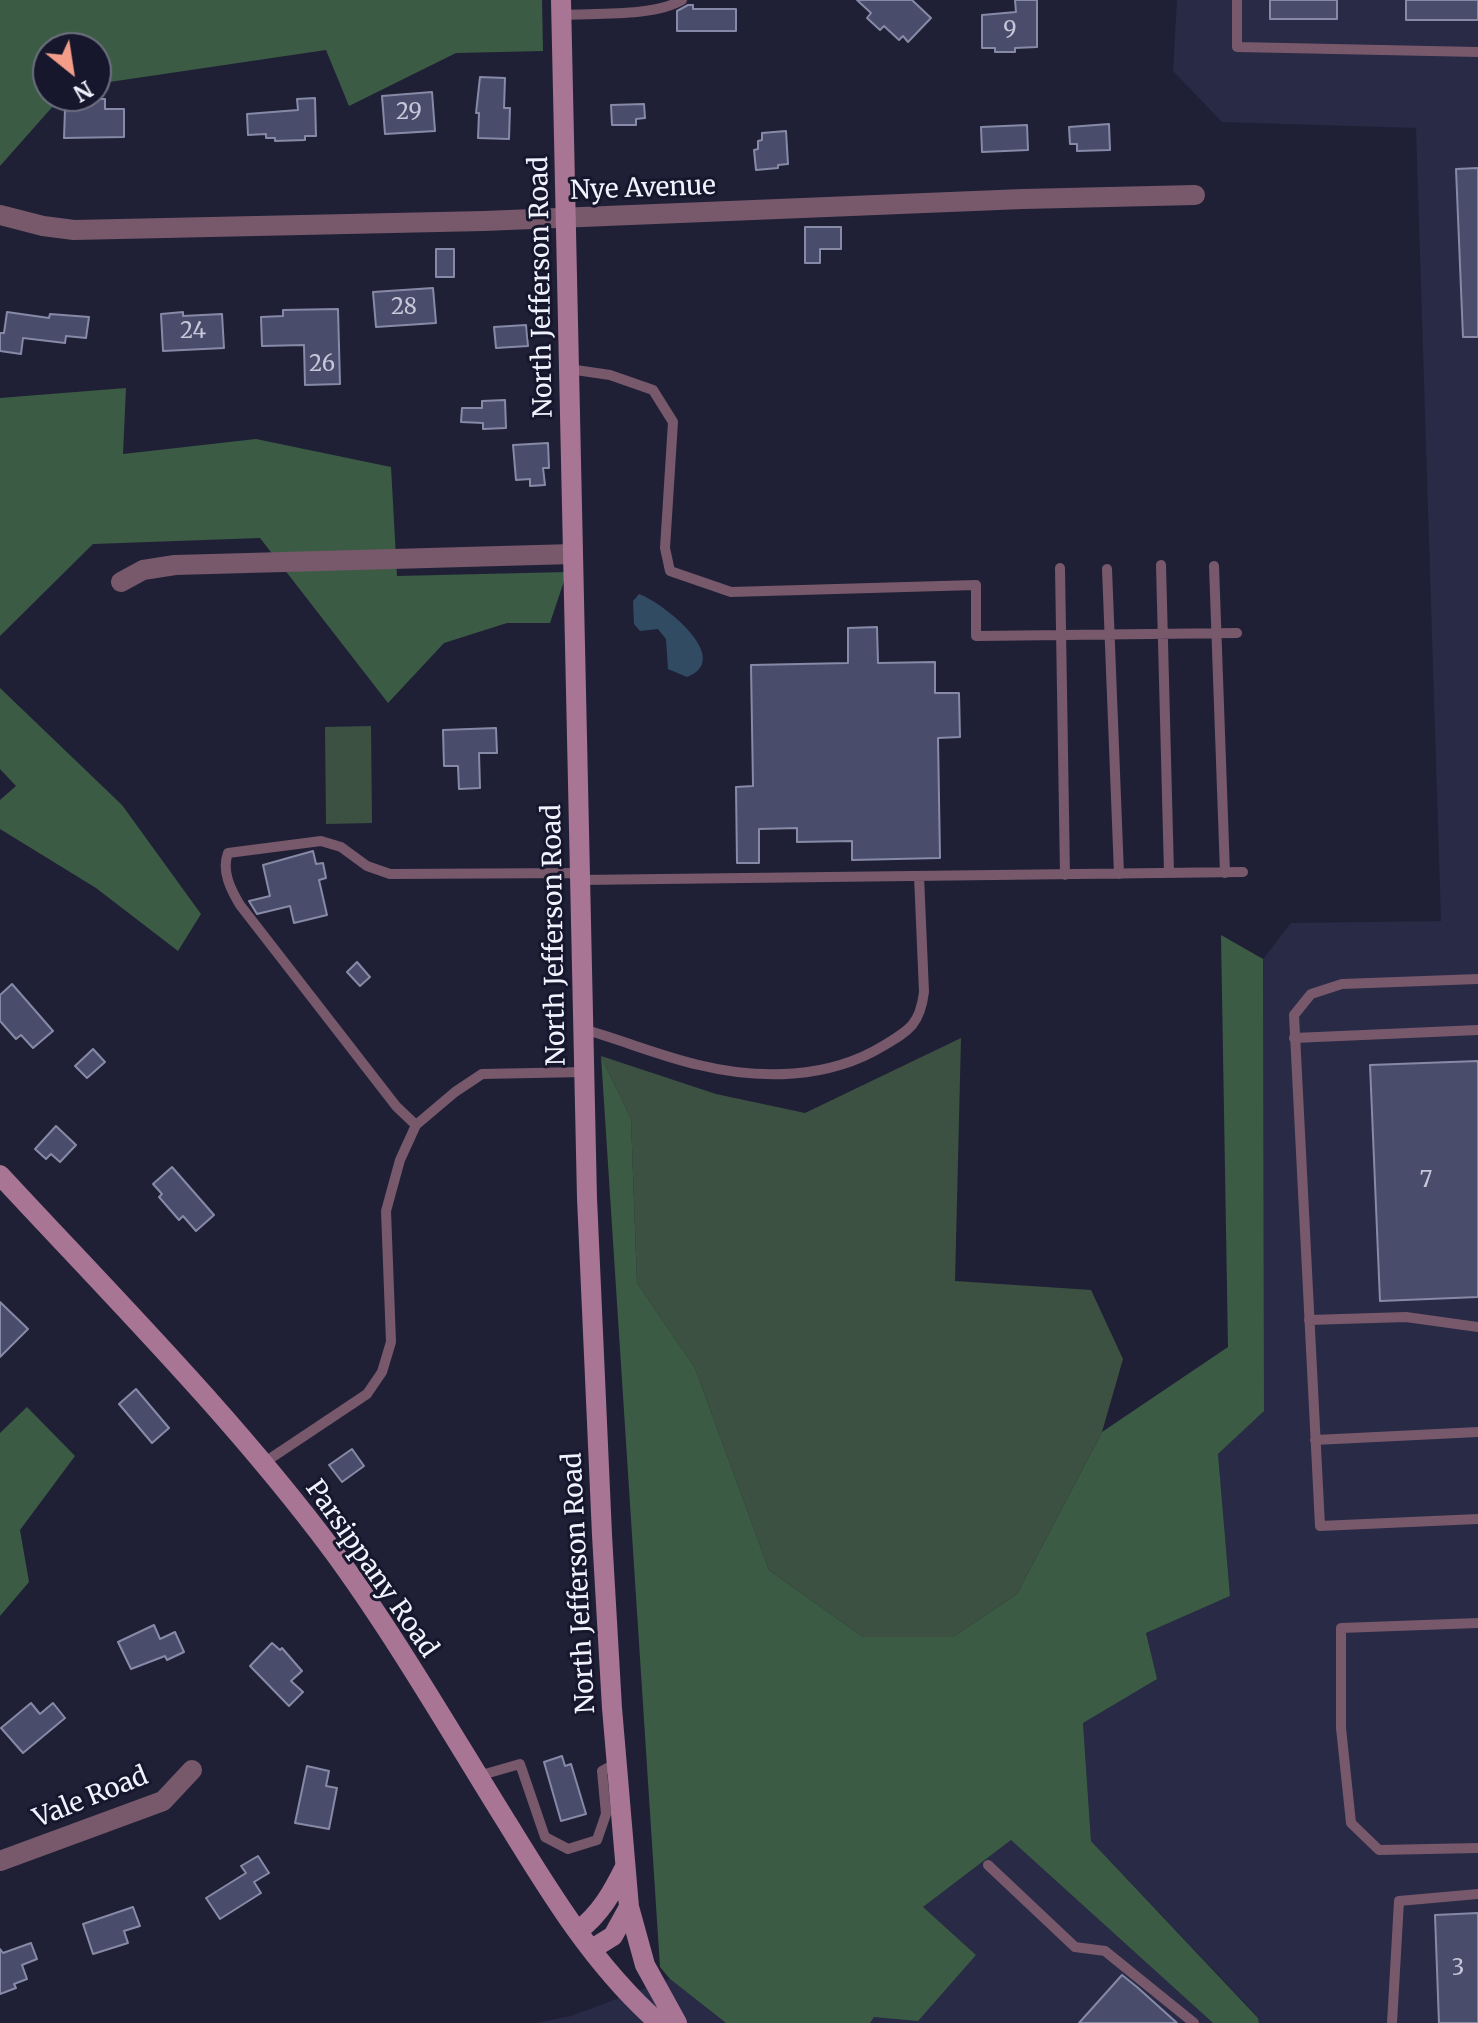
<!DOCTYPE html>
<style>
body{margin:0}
#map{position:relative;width:1478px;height:2023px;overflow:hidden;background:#1f2036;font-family:Merriweather,serif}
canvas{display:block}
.north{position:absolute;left:32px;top:32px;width:80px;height:80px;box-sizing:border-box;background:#16172c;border:2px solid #6d6f80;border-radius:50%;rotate:150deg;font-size:22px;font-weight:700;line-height:32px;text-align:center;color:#f0f2fe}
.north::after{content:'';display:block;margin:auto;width:28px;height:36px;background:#f49e8a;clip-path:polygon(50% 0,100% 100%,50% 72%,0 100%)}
</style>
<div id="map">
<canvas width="1478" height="2023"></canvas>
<div class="north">N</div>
</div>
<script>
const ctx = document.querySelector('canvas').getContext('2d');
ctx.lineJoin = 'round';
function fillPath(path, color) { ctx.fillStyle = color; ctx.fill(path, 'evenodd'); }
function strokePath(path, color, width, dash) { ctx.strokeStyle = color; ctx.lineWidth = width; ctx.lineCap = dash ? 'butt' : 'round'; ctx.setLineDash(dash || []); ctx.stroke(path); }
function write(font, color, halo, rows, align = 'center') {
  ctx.font = font + ' Merriweather,serif'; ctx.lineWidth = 6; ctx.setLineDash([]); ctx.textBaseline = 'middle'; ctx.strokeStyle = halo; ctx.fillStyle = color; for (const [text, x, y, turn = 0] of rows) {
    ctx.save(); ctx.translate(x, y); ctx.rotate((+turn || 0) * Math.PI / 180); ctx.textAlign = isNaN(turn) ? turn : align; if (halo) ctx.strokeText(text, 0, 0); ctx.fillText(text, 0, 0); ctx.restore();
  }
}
fillPath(new Path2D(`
 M1177,0H1478V2023H1259L1258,2017L1091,1841L1083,1722L1156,1679L1146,1633L1230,1596L1218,1454L1264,1410L1263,959L1291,923L1441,921L1416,128L1222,122L1173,71Z
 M1011,1840L1213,2023H870L874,2017L976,1955L923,1907Z
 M670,1979L726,2023H536L571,2016Z`), '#282a46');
fillPath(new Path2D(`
 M371,726L372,823L326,824L325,727Z
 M961,1038L955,1281L1091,1290L1123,1359L1102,1432L1017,1594L953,1637H863L769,1570L695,1368L637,1283L631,1119L601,1056L716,1094L805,1113Z`), '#3d5142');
fillPath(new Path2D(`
 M0,0H542L543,51L456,53L349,106L326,50L96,84V48H48V96H62L0,166Z
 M126,388L123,454L256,439L391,467L397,576L567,572L550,623H507L444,643L388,703L260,538L93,544L0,636V398Z
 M0,688L122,805L201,914L178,951L96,888L0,829V800L16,786L0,769Z
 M1221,935L1263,959L1264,1411L1218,1454L1230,1596L1146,1633L1157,1679L1083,1723L1091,1841L1258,2018L1259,2023H1213L1011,1840L923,1907L976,1955L918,2021L874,2017L870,2023H726L670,1979L660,1967L601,1056L631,1119L637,1283L695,1368L769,1570L863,1637H953L1017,1594L1102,1432L1228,1347Z
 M27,1407L75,1456L20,1530L29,1582L0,1616V1433Z`), '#3c5b45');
fillPath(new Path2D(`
 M639,594C662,602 735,659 687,677L668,669L666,639L658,629L640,631L634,624L633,601Z`), '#314b63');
const building = new Path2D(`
 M857,0H912L931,18L908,42L903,36L899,40L884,26L880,30L867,18L871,13Z
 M1015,0H1037V47L1015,48V52H995V48H982V15L1016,12Z
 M1270,0H1337V19H1270Z
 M1406,0H1478V20H1406Z
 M688,5H693V9H736V31H677V11Z
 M480,77L505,78L504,108H510L509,139L478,138L479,113H476Z
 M432,92L435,131L385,134L382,96Z
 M315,98L316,136H305V140L275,141V138H266V134L248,135L247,114L298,110L297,99Z
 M81,99H105V109H124V137L64,138L65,109H80Z
 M644,104L645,118L636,119V125H612L611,105Z
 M1109,124L1110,150L1077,151V144H1070L1069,127Z
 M1027,125L1028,150L982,152L981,127Z
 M786,131L788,164L778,165V168L756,170L754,150L758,149V141L762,140V133Z
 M1478,168V337H1463L1456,169Z
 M805,227H841V249H820V263H805Z
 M436,249H454V277H436Z
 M433,288L436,323L376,327L373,292Z
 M338,309L340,384L305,385L304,345L262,346L261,317L283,316V310Z
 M7,312L49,318L50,314L89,317L86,338L66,336L65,343L23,338L21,354L0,351V333H4Z
 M183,312V316L222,314L224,348L163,351L161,314Z
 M526,325L528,346L496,348L494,327Z
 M505,400L506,428L483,429V423L461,422L462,408H482V401Z
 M548,443L549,468H543L545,485L530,486V479L516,480L513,445Z
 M877,627L878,663L935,662V693H959L960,737L938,738L940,858L852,860V841L797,842V828L759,829V863H737L736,787L753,786L751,665L848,663V628Z
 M496,728L497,753H479L480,788L459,789L458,766H444L443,730Z
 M313,851L316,864L323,863L326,878L319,880L327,915L294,923L290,906L257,914L249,901L270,896L263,865Z
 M357,962L370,977L360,986L347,972Z
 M12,984L53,1031L33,1048L21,1035L16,1039L0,1021V995Z
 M93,1049L105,1062L87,1078L75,1066Z
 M1478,1061V1297L1380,1301L1370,1065Z
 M56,1126L76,1145L60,1162L51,1154L46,1159L35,1149Z
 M172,1167L214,1215L196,1231L183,1216L179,1220L159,1197L162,1194L153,1184Z
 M0,1302L28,1329L0,1357Z
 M136,1389L169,1428L152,1443L119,1404Z
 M352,1449L364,1466L342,1482L329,1465Z
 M154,1625L160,1639L175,1632L184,1652L167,1660L165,1656L131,1669L118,1642Z
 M272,1643L280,1650L282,1648L302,1671L291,1681L303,1692L289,1706L250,1666Z
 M31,1703L40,1714L53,1703L65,1718L23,1753L1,1728Z
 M562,1756L565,1766L571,1764L586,1814L561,1821L544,1762Z
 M307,1766L329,1771L326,1786L337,1788L329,1829L295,1823Z
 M258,1856L269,1873L254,1882L261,1893L220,1919L206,1898L246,1873L241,1866Z
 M133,1907L140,1926L124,1931L128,1943L93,1954L83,1924Z
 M1478,1913V2023H1439L1435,1915Z
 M31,1943L37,1959L22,1965L27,1979L14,1984L16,1988L0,1994V1949L3,1953Z
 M1122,1975L1137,1987L1177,2023H1079Z`);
fillPath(building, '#494c6b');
strokePath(building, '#878aa6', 2);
strokePath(new Path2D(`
 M1237,0V47L1478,52
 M562,15C594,13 654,17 682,0
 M569,369L610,375L653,390L673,422L665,548L670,571L731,592L976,585V636L1237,633
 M1161,565L1169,873
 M1214,566L1225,873
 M1060,568L1065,875
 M1107,569L1119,874
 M579,880L1243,872
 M1478,979L1342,984L1311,994L1294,1015L1320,1526L1478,1519
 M583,1029C622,1040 660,1056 699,1065C760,1080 829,1079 883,1046C910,1030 920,1024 924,992L919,876
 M1294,1038L1478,1030
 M416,1125L396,1106L240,905C231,890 221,871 228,853L321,841L341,847L367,866L390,874L579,873
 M1309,1320L1406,1317L1478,1327
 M1315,1440L1478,1432
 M262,1464L367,1394L382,1372L391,1342L386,1211L400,1160L416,1125L455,1092L482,1074L584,1072
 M1478,1623L1341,1628V1728L1351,1823L1379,1850L1478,1848
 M478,1776L520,1764L545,1837L568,1849L597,1840L606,1814L602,1771L617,1763
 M988,1865L1075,1947L1105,1951L1194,2023
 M1392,2023L1399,1901L1478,1894`), '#78586b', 10);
strokePath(new Path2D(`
 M0,215L43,226L74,230L484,221L1023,199L1195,195
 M121,582L143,570L175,565L573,554
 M0,1861L163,1801L192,1770`), '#78586b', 20);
strokePath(new Path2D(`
 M561,0L587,1198L602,1535L612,1708L629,1907L645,1965L677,2023
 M0,1175C114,1298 233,1417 333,1551C396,1637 450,1731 506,1821C550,1893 595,1967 659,2023
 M578,1931C601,1913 612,1893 625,1867
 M592,1949L613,1936L629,1907`), '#a87594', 20);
write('22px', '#c6c8d9', null, [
 ["9",1010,31],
 ["29",409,113],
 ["28",404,308],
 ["24",193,332],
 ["26",322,365],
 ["7",1426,1181],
 ["3",1458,1969]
]);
write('26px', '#f0f2fe', '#16172c', [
 ["Nye Avenue",643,189,-2],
 ["North Jefferson Road",542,287,-91],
 ["North Jefferson Road",555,935,-91],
 ["Parsippany Road",371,1569,55],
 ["North Jefferson Road",580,1583,-93],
 ["Vale Road",91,1798,-22]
]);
</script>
